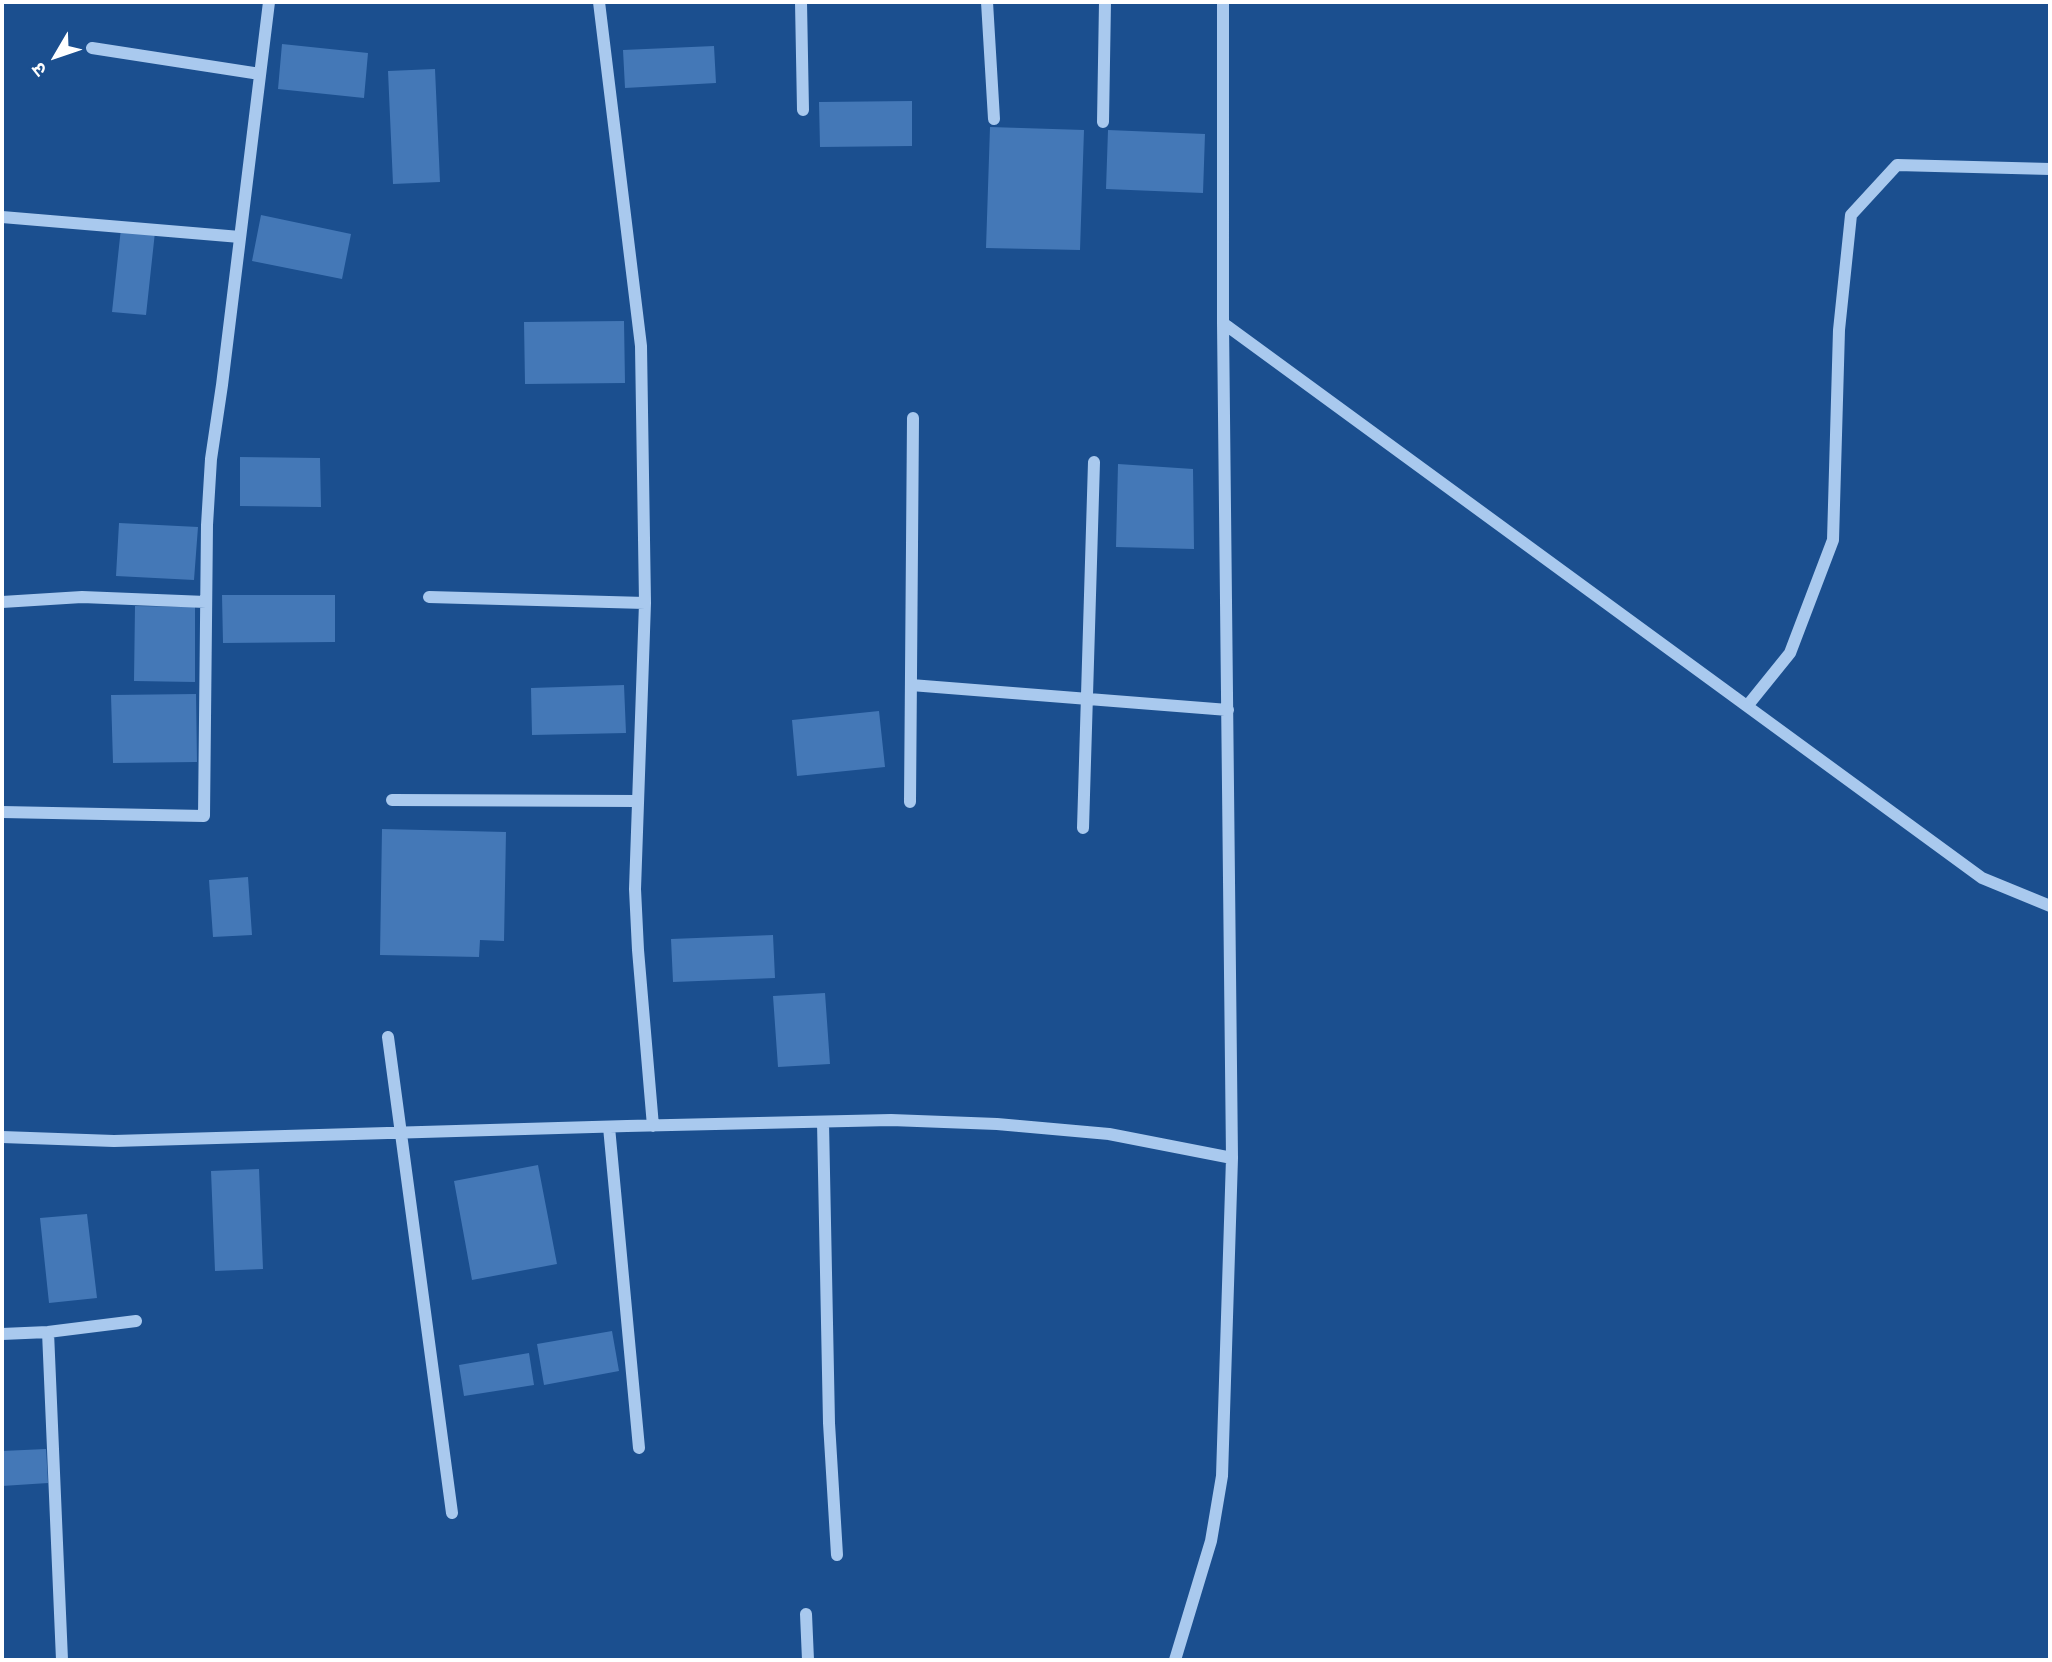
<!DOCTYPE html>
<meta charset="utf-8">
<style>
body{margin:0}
#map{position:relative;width:2052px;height:1662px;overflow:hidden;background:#1b4f8f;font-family:Arial,"Noto Sans Devanagari",sans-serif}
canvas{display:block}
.frame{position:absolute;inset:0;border:4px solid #fff;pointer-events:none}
.north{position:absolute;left:21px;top:21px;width:70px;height:70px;-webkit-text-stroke:5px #1b4f8f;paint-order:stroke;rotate:231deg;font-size:19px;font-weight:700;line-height:28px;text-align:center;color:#fff}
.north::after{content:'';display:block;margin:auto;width:24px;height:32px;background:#fff;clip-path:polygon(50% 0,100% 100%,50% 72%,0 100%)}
</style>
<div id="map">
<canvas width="2052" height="1662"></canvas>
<div class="frame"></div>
<div class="north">उ</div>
</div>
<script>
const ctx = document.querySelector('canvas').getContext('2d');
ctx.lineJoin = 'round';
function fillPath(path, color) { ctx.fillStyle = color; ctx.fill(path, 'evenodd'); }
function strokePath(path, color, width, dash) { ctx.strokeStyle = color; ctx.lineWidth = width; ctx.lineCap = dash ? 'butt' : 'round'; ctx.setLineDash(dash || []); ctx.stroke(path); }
fillPath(new Path2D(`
 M282,44L368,53L364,98L278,89Z
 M714,46L716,83L625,88L623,50Z
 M435,69L440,182L393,184L388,71Z
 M912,101V146L820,147L819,102Z
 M990,127L1084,130L1080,250L986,248Z
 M1108,130L1205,134L1203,193L1106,189Z
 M261,215L351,234L342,279L252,261Z
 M121,228L155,232L146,315L112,312Z
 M624,321L625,383L525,384L524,322Z
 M240,457L320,458L321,507L240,506Z
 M1118,464L1193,469L1194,549L1116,547Z
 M119,523L198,527L194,580L116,576Z
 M222,595H335V642L223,643Z
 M135,606L195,607V682L134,681Z
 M624,685L626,733L532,735L531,688Z
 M196,694L197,762L113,763L111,695Z
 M879,711L885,767L797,776L792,720Z
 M382,829L506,832L504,941L480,940L479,957L380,955Z
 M248,877L252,935L213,937L209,880Z
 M773,935L775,978L673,982L671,939Z
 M825,993L830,1064L778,1067L773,996Z
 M538,1165L557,1264L472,1280L454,1181Z
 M259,1169L263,1269L215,1271L211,1171Z
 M87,1214L97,1298L49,1303L40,1218Z
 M612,1331L619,1371L544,1385L537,1344Z
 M529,1353L534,1385L464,1396L459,1365Z
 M46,1449L48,1483L2,1486V1451Z`), '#4478b7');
strokePath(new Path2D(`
 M599,2L641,346L645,603L635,889L638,950L653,1126
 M801,2L803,110
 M987,2L994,119
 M92,48L260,74
 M1103,122L1105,2
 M2,217L240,237
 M1223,323L1982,878L2050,906
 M429,597L645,603
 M2,602L82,597L206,602
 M911,685L1228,710
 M1748,705L1790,653L1833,540L1839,330L1851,215L1897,165L2050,169
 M392,800L638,801
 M910,802L913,418
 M2,812L204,816L207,525L211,459L222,385L269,2
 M1083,828L1094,462
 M388,1037L452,1513
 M823,1122L829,1423L837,1555
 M609,1127L639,1448
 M2,1137L114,1141L627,1126L891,1120L997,1124L1109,1134L1232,1158
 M48,1332L62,1660
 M2,1334L48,1332L136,1321
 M806,1614L808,1660
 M1175,1660L1211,1541L1222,1476L1232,1158L1223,323V2`), '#a9c9ee', 12);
</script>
